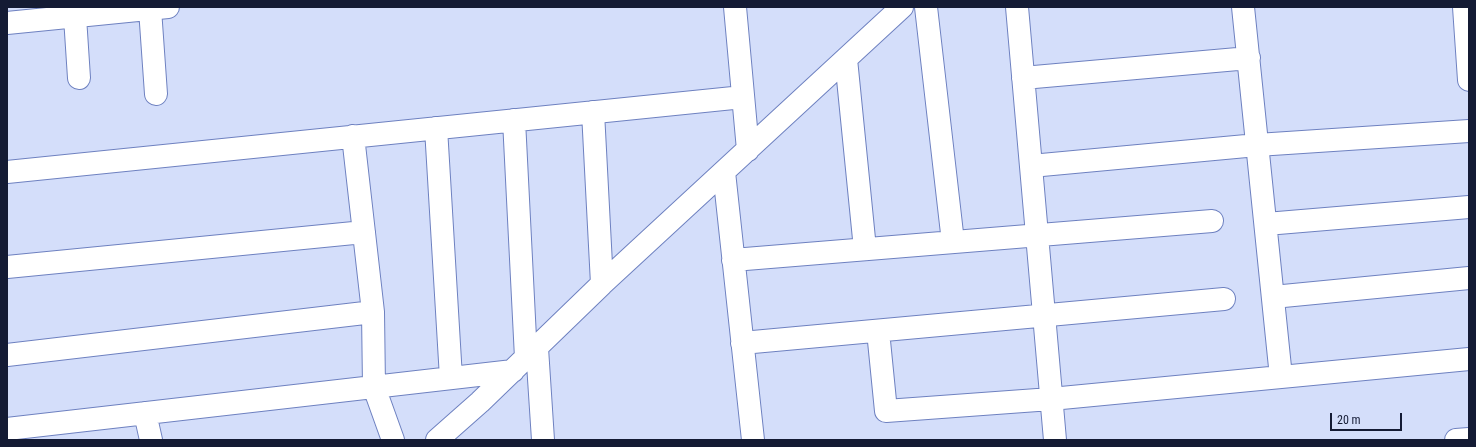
<!DOCTYPE html>
<style>
body{margin:0}
#map{position:relative;width:1476px;height:447px;overflow:hidden;background:#d4defa;font-family:"Roboto Condensed",sans-serif}
canvas{display:block}
.frame{position:absolute;inset:0;border:8px solid #141b34;pointer-events:none}
.scale{position:absolute;left:1330px;top:413px;width:72px;height:18px;box-sizing:border-box;border:2px solid #141b34;border-top:0;padding-left:5px;font-size:12px;line-height:14px;white-space:nowrap;color:#141b34;-webkit-text-stroke:3px #d4defa;paint-order:stroke}
</style>
<div id="map">
<canvas width="1476" height="447"></canvas>
<div class="frame"></div>
<div class="scale">20 m</div>
</div>
<script>
const ctx = document.querySelector('canvas').getContext('2d');
ctx.lineJoin = 'round';
function strokePath(path, color, width, dash) { ctx.strokeStyle = color; ctx.lineWidth = width; ctx.lineCap = dash ? 'butt' : 'round'; ctx.setLineDash(dash || []); ctx.stroke(path); }
const street = new Path2D(`
 M735,7L748,150
 M926,7L953,242
 M1017,7L1055,440
 M1243,7L1281,377
 M1464,7L1469,80
 M150,9L156,94
 M75,17L79,78
 M7,23L168,7
 M846,59L865,249
 M1023,78L1249,58
 M593,112L602,284
 M514,120L526,358
 M436,128L451,378
 M353,136L373,312L374,387L393,440
 M1031,166L1257,145L1469,131
 M7,172L743,97
 M724,172L753,440
 M1266,224L1469,207
 M733,260L1212,221
 M7,267L364,232
 M1273,297L1469,278
 M878,331L886,411L1051,399L1469,359
 M742,343L1224,299
 M537,348L543,440
 M7,355L373,312
 M145,413L151,440
 M7,429L513,371
 M437,440L480,402L602,284L902,7
 M1456,440L1469,439`);
strokePath(street, '#6e81c0', 24);
strokePath(street, '#fff', 22);
</script>
